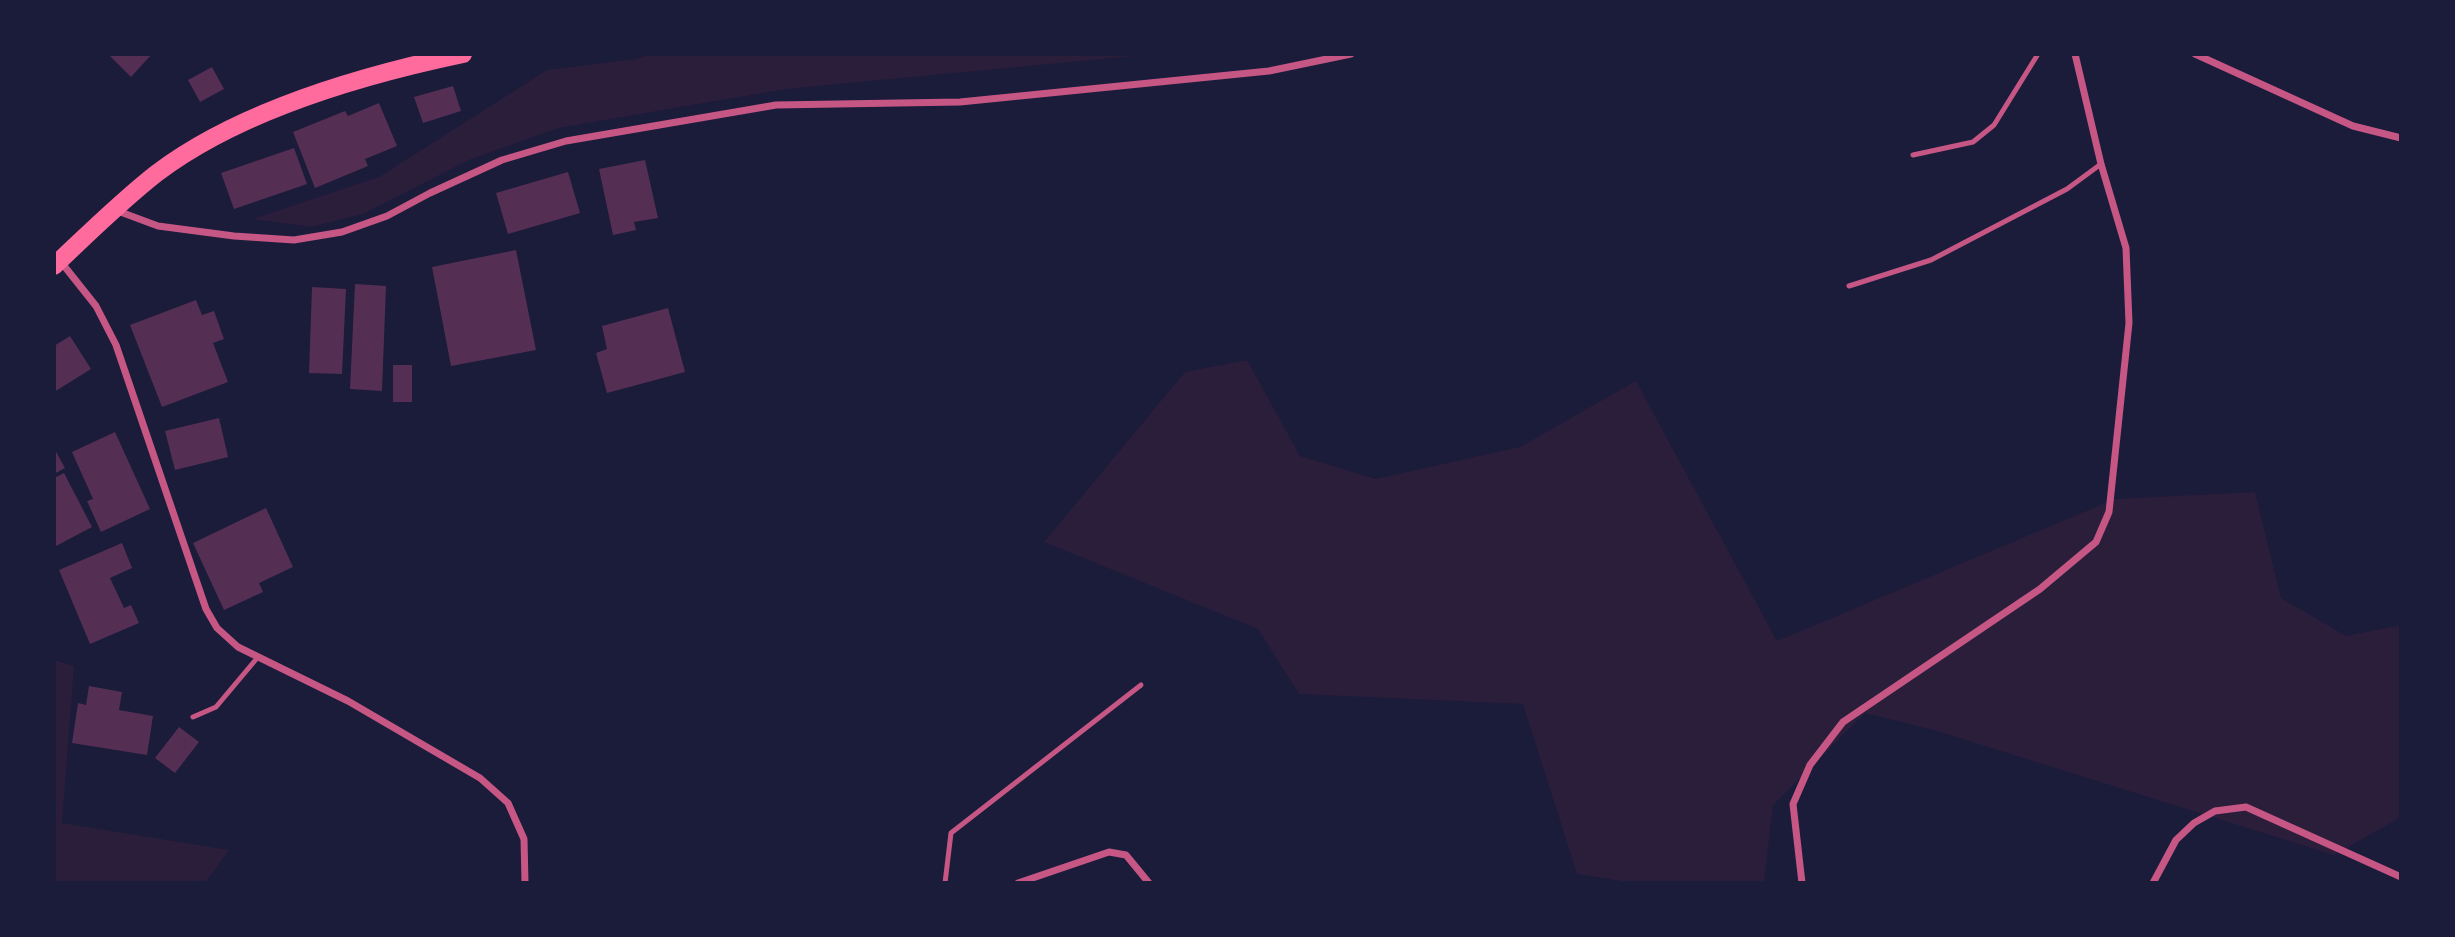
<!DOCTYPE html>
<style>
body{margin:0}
#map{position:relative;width:2455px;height:937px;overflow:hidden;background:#1b1b3a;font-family:"Times New Roman",serif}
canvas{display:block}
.frame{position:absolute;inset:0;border:56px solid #1b1b3a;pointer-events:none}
</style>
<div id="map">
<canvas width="2455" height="937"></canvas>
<div class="frame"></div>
</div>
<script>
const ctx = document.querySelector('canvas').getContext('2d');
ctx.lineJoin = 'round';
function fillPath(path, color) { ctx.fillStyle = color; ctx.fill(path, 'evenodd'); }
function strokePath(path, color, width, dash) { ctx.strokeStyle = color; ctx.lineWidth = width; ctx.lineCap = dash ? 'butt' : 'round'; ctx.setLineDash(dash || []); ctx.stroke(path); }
fillPath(new Path2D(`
 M653,54H1155L786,89L558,128L469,160L363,214L311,227L253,219L379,177L547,70L636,59Z
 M1247,360L1300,456L1376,479L1520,447L1636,381L1777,641L2115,499L2255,492L2281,598L2346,636L2401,625V817L2334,855L1937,731L1865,713L1773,805L1764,883H1634L1577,874L1523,704L1299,694L1258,629L1044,542L1185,372Z
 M54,660L74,666L62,823L229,850L205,883H54Z`), '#2a1e3b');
fillPath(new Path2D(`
 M111,54H152L131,77L110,56Z
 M212,67L224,89L200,102L188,80Z
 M453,86L461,111L423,123L414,97Z
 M379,103L397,146L365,159L368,166L315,188L293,132L345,111L348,116Z
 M294,148L307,184L234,209L221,173Z
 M645,160L658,218L634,222L636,230L613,235L599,169Z
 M568,172L580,213L508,234L496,193Z
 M516,250L536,350L451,366L432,267Z
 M355,284L386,286L382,391L350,389Z
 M312,287L346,289L342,374L309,373Z
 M196,300L202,315L214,311L224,339L213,343L228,382L162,407L130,325Z
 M668,308L685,372L607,393L596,353L607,349L602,326Z
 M70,336L91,369L54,392V346Z
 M393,365H412V402H393Z
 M219,418L228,457L175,470L165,431Z
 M115,432L150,509L101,532L87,501L93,499L72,452Z
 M54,448L65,468L54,474Z
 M64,473L92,527L56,546L54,542V478Z
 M266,508L293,567L259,583L263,592L224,610L193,543Z
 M122,543L132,568L110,578L124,608L131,605L139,623L90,644L59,570Z
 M89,686L122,692L119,710L153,716L147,755L72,743L78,703L86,705Z
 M179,727L199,742L175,773L155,758Z`), '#542f53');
strokePath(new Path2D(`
 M1913,155L1973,142L1994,125L2038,54
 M1849,286L1931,260L2067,189L2101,164
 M193,717L216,707L258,657
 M945,883L951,833L1141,685`), '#c65784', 5);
strokePath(new Path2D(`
 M2195,54L2353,126L2401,138
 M115,210L158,226L234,236L294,240L342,232L387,216L430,193L502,160L566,141L776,105L960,102L1269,71L1351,54
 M61,262L96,306L116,345L206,609L217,628L238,647L348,701L480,778L508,803L524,839L525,883
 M1018,883L1109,852L1126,855L1149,883
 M1802,883L1793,804L1810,765L1843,722L2040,589L2096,542L2109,512L2129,323L2126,248L2101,164L2075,54
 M2153,883L2176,840L2194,823L2215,811L2246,807L2401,877`), '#c65784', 7);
strokePath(new Path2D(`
 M54,266C88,234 121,201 157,173C239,111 363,75 463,54`), '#ff6b9d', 18);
</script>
